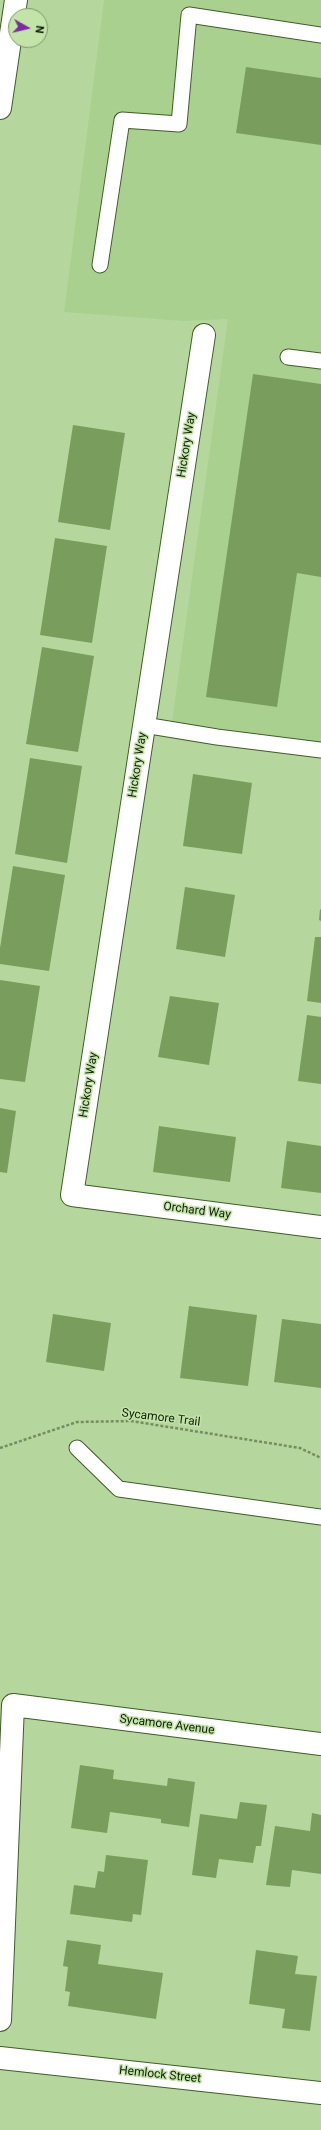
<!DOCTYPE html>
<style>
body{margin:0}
#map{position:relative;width:321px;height:2130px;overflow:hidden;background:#b5d79d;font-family:Roboto,sans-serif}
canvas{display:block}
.north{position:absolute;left:8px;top:8px;width:40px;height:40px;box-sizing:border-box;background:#c2e4a9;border:1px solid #7c9569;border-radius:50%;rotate:98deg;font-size:11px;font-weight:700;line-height:16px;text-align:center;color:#121e08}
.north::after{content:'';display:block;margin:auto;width:14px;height:18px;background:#792c9d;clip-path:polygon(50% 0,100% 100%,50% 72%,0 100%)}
</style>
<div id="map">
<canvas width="321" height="2130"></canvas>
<div class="north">N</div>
</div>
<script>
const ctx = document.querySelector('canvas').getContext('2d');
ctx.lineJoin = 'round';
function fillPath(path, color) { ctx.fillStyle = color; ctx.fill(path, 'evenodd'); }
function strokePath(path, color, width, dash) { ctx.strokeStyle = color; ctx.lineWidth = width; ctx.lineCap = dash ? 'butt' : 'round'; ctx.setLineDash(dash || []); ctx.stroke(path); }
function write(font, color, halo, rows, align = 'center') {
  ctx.font = font + ' Roboto,sans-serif'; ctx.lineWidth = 3; ctx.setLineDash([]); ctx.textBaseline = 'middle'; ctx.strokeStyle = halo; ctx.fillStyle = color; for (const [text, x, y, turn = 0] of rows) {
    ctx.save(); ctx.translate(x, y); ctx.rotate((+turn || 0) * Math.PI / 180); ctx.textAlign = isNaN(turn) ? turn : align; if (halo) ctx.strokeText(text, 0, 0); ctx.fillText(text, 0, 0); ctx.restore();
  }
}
fillPath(new Path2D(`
 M104,0H321V742L172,722L228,319L184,321L64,312Z`), '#aad08f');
fillPath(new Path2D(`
 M246,67L321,78V145L236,133Z
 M253,374L321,384V577L297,573L277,707L206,697Z
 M73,425L125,433L110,530L58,522Z
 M55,538L107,546L92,643L40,635Z
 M42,647L94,656L78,752L26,744Z
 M30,758L82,766L67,863L15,854Z
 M193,774L252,783L242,854L183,846Z
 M13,866L65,875L49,971L0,964V948Z
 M185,887L235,895L225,957L176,949Z
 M320,909L321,910V921L319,920Z
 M315,937H321V1003L307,1001Z
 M0,980L40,986L25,1082L0,1079Z
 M170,996L219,1003L209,1065L158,1057Z
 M307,1015L321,1017V1084L298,1081Z
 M0,1108L16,1111L7,1173L0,1172Z
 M159,1126L236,1137L230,1182L153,1172Z
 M287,1141L321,1146V1193L281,1188Z
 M189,1306L257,1315L248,1386L180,1378Z
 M53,1314L111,1323L104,1371L46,1362Z
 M282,1319L321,1324V1388L274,1382Z
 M80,1765L114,1770L113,1779L167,1786L168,1778L195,1782L189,1827L161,1823V1819L110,1812L107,1833L71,1828Z
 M240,1802L267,1805L261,1846H256L253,1863L219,1859L216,1878L192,1875L200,1814L237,1819Z
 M312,1813L321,1815V1874L292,1870L290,1887L266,1885L275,1826L310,1831Z
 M106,1855L148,1860L141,1915L133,1914L132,1922L70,1914L74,1885L95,1888L98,1871L104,1872Z
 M67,1940L101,1945L98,1964L163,1973L156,2019L68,2006L70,1992L65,1991L68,1967L63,1966Z
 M256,1950L298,1956L295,1974L317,1976L310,2031L282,2028L285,2009L249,2004Z`), '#799d5d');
const lane = new Path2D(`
 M100,265L122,120L179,124L189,15L321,35
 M288,357L321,361
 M144,725L217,737L321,750
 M77,1448L119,1489L321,1517`);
const street = new Path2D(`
 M204,335L72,1195L321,1227
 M0,2020L13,1705L321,1744
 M0,2058L321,2093`);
const highway = new Path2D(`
 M0,108L16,0`);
strokePath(lane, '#405d28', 17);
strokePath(street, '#405d28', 24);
strokePath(highway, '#405d28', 24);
strokePath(new Path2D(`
 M0,1448L77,1422L131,1421L300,1448L321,1458`), '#748d61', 2.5, [3, 2]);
strokePath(lane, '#fff', 15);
strokePath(street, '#fff', 22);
strokePath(highway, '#fff', 22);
write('12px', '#121e08', '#c2e4a9', [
 ["Hickory Way",187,445,-81],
 ["Hickory Way",138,765,-81],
 ["Hickory Way",89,1085,-81],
 ["Orchard Way",197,1211,7],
 ["Sycamore Trail",161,1418,7],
 ["Sycamore Avenue",167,1725,7],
 ["Hemlock Street",160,2075,6]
]);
</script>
